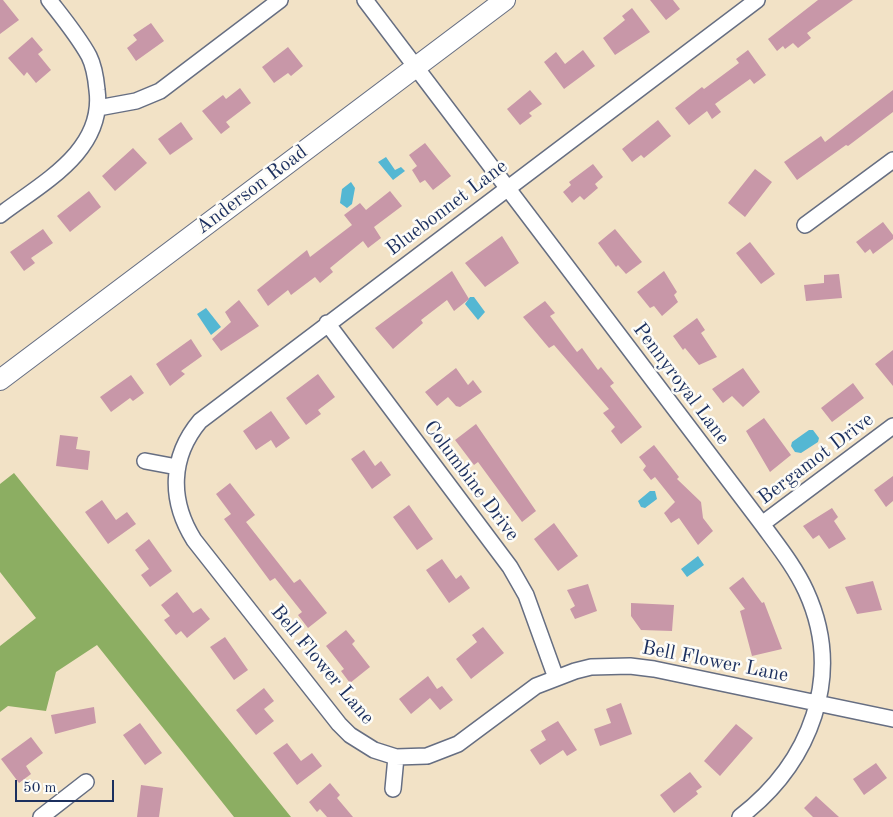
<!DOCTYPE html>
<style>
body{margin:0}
#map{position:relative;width:893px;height:817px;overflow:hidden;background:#f2e2c6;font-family:"Old Standard TT",serif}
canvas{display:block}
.scale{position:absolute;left:15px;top:780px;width:99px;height:22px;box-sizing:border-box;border:2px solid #1b2f5e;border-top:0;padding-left:6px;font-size:15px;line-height:18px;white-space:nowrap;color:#1b2f5e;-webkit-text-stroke:4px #fdfcf7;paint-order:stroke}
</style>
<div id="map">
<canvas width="893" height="817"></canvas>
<div class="scale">50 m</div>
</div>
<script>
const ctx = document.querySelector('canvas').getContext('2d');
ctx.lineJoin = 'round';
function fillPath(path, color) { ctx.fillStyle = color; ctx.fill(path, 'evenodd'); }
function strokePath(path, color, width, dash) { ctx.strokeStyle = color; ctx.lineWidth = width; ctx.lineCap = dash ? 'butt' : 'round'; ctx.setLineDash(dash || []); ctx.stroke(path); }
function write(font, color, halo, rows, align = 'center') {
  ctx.font = font + ' "Old Standard TT",serif'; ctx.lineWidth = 5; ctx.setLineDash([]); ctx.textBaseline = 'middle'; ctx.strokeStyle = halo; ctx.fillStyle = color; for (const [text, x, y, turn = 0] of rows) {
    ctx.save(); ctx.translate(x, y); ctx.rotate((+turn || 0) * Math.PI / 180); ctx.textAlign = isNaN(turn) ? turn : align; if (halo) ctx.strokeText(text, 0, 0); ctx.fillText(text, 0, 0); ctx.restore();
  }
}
fillPath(new Path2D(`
 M14,473L291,817H234L97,645L56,672L46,711L8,706L0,712V646L36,618L0,572V484Z`), '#8cae62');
fillPath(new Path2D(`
 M386,157L395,170L401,167L405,171L393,180L378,162Z
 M351,182L355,188L352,204L347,208L340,203L342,189Z
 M470,297H474L485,312L478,320L465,304Z
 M206,308L221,327L211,335L197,314Z
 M809,430H813L819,438L818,442L801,453L795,452L791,446L792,442Z
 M650,491H655L657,499L645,508L641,507L638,501Z
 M698,556L704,565L687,577L681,569Z`), '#54b7d3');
fillPath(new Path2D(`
 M0,0H3L19,20L0,34Z
 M650,0H673L680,9L666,20Z
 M818,0H853L807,33L811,38L798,48L793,43L785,49L783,46L777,51L768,39Z
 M632,8L650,32L615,55L603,38L625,20L622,16Z
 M151,23L164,41L136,61L127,48L137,40L133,35Z
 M32,37L43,50L38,54L51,70L36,83L27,72L24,76L8,58Z
 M288,47L303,66L291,76L288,73L274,83L262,67Z
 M583,50L595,66L564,89L544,62L556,52L565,64Z
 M748,50L766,75L754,84L750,79L715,104L721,112L712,119L707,111L689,125L675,108L702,87L704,89L739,63L736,59Z
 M240,88L251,103L226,122L230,127L221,134L202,111L223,95L226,99Z
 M530,90L542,104L529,113L532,116L520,125L507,109Z
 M893,90V112L848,146L846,145L797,180L784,162L821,136L825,142Z
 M658,120L671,136L644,158L641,155L632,162L622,149Z
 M181,122L193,139L170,155L158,139Z
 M425,143L451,176L433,190L425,180L420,183L412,170L417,166L409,155Z
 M133,148L147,163L115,191L102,176Z
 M593,164L603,177L595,184L598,188L584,200L580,196L572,203L563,192L571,185L569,182Z
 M755,169L772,182L745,217L728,203Z
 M89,191L101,207L70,232L57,216Z
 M390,191L402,206L374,227L381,238L368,248L363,241L330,268L333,272L320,283L315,277L291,295L288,290L268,306L257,290L307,250L310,257L352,225L344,215L360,203L366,210Z
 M883,222L893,235V239L873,254L870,249L865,253L856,242Z
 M43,229L53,243L31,258L35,263L24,271L10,252Z
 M615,229L642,262L626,274L618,265L616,267L598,243Z
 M502,236L519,263L485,287L465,263Z
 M750,242L775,274L761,284L736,253Z
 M452,271L469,299L454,311L447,300L421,320L423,323L393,349L375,328Z
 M664,271L677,292L674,295L678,302L662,316L654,306L650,308L637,292Z
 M839,274L842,298L806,301L804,285L824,283V275Z
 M239,300L259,326L221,351L212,339L231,322L225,312Z
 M545,301L555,313L550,316L577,352L582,348L598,370L601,367L614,383L610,386L642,427L621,444L611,431L615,427L603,413L609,409L554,345L549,348L523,317Z
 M697,318L705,330L701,333L717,357L699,365L685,348L683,350L673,336Z
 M191,339L202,356L181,371L185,374L170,386L156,364Z
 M893,350V386L875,364Z
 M456,368L468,385L473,380L482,392L460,407L456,406L448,397L437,406L425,392Z
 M743,368L760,392L743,407L732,396L723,403L712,389Z
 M318,374L335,397L318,410L321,414L306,425L286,398Z
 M131,375L144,393L133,401L130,398L111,412L100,397Z
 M853,383L864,398L832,422L821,408Z
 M271,411L290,438L276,448L271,440L256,450L243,431Z
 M764,418L791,455L770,472L746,431Z
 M476,424L536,511L522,522L478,462L474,465L455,440Z
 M60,435L78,437L76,449L90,451L88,470L56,466Z
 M654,445L679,477L677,479L701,502L703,518L713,531L698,545L679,518L671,523L664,513L675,502L655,477L651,480L643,470L646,466L639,457Z
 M364,450L375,466L381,461L391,475L372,489L351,459Z
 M893,476V501L886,507L874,490Z
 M230,483L255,515L246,522L294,583L300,579L327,613L308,628L298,615L302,612L275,578L270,581L224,519L231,514L216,494Z
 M102,500L116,520L127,512L136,524L108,544L85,512Z
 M409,505L433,539L417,550L393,517Z
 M832,508L838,517L834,521L846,539L829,549L819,535L813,539L803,526Z
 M554,523L578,556L558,571L534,539Z
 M149,539L172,571L150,587L141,575L149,569L135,550Z
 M442,559L456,579L461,575L470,588L449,603L426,570Z
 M743,577L762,603L764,602L782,649L752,656L740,611L745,609L729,588Z
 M873,581L882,610L857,614L845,587Z
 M588,584L597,611L575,619L570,609L575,606L567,590Z
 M177,592L193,613L201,608L210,619L187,638L181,631L176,635L164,620L170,616L161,605Z
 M631,603L674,605L672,631L641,630L631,616Z
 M483,627L504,653L471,679L456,659L477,642L472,635Z
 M346,630L355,641L352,644L370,667L350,683L341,671L344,669L326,646Z
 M225,637L248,670L234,680L210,647Z
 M428,676L437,689L442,686L453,700L440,710L430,698L411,714L399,699Z
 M264,688L274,701L264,709L274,721L256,735L236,710Z
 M621,703L632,734L600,746L594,729L611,723L606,709Z
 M94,707L96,723L55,734L51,715Z
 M558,721L577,750L567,756L563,750L540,765L530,750L546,740L541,731Z
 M140,723L162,753L145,765L123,735Z
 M736,724L753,738L720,776L704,761Z
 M31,737L43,753L26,766L31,774L19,783L1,759Z
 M287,743L301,761L312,753L322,766L297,785L273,753Z
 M876,763L887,778L864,795L853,779Z
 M690,772L702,787L696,791L698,794L674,813L660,795Z
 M330,783L340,795L337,798L353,817H327L320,809L317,812L309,802Z
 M141,785L163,788L159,817H137Z
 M816,796L839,817H813L804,808Z`), '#c897a8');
const minor = new Path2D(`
 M365,0L762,524C778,546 795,567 806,591C845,676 810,763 740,817
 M757,0L200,421C170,457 169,500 194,540L339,724L350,735L374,750L396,757L427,756L458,744L536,686L575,671L591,667L630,666L654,669L893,719
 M98,108L136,101L160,91L280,0
 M0,215C42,183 105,151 97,90C96,79 94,66 89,56C78,36 63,18 49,0
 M805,225L893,160
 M327,323L510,567L526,595L556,678
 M145,461L177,467
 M762,524L893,426
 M393,789L396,757
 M41,817L86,782`);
const tertiary = new Path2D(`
 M0,380L505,0`);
strokePath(minor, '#666e82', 18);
strokePath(tertiary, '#666e82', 22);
strokePath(minor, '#fff', 15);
strokePath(tertiary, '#fff', 20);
write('20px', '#1b2f5e', '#fdfcf7', [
 ["Anderson Road",252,190,-37],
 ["Bluebonnet Lane",447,208,-37],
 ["Pennyroyal Lane",681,384,53],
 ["Bergamot Drive",816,459,-37],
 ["Columbine Drive",471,481,53],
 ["Bell Flower Lane",715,662,11],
 ["Bell Flower Lane",322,665,50]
]);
</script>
